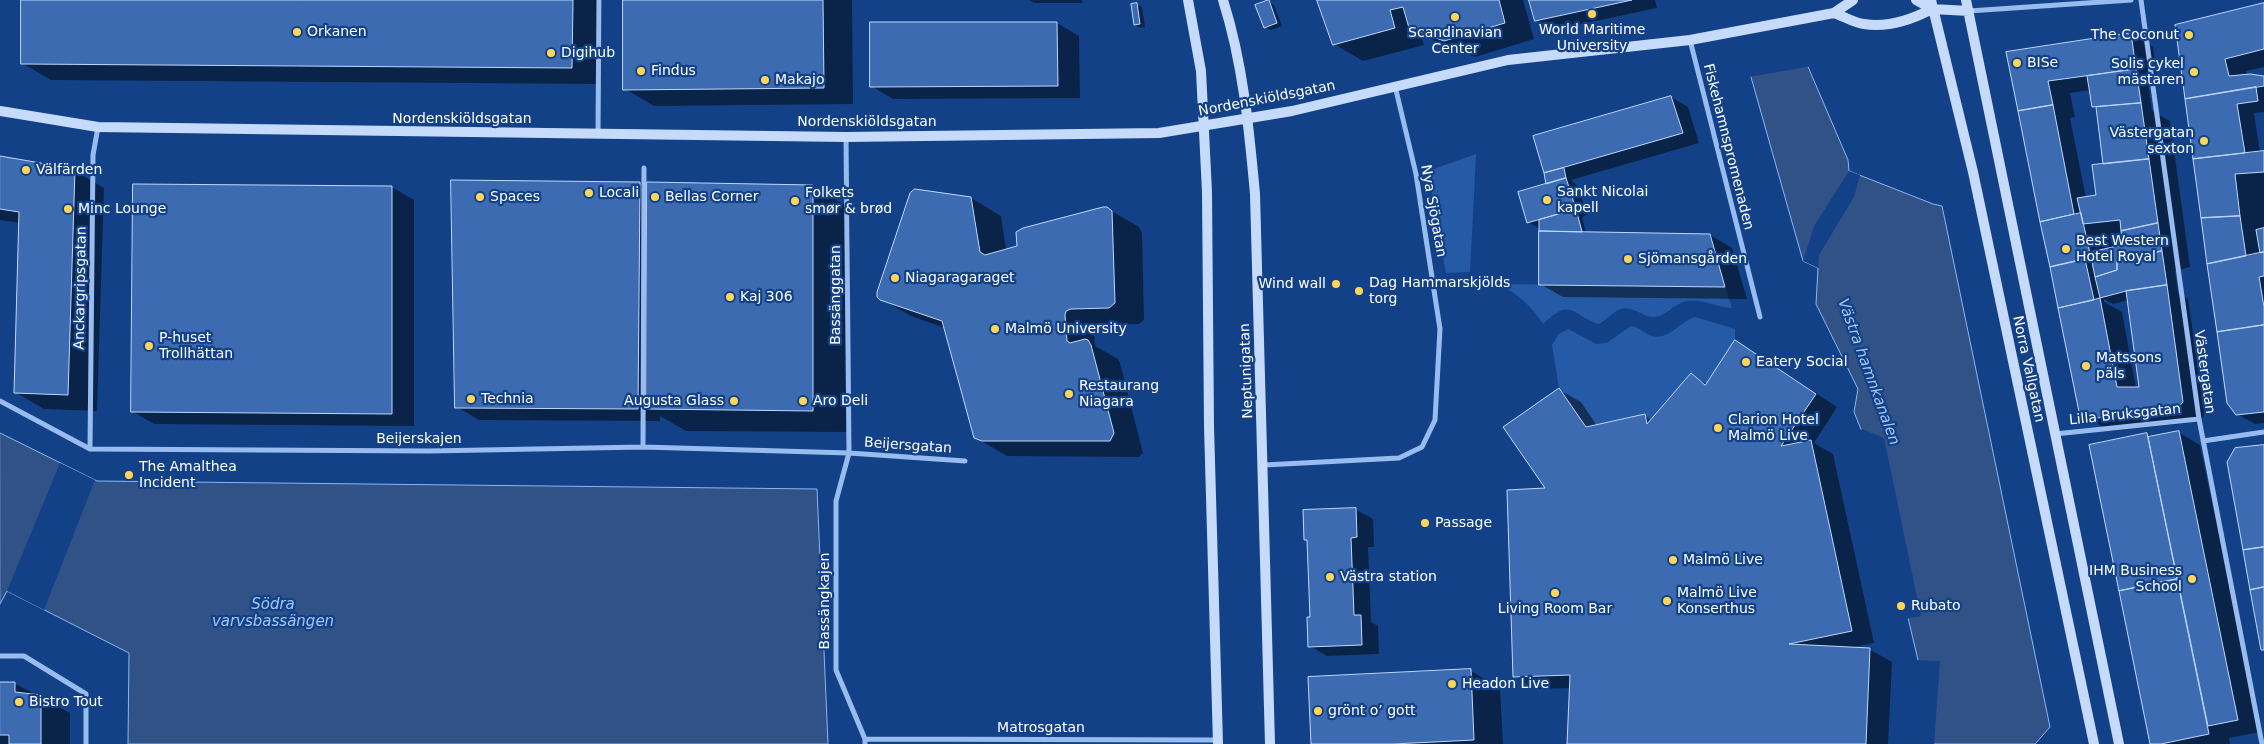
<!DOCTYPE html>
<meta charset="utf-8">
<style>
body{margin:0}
canvas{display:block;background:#134188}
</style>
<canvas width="2264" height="744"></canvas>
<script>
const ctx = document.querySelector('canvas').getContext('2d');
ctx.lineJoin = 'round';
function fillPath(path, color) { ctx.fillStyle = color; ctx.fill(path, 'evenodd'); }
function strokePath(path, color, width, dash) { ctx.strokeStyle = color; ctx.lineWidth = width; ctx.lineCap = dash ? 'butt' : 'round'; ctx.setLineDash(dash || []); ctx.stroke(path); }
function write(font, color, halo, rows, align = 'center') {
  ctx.font = font + ' "DejaVu Sans",sans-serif'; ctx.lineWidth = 4.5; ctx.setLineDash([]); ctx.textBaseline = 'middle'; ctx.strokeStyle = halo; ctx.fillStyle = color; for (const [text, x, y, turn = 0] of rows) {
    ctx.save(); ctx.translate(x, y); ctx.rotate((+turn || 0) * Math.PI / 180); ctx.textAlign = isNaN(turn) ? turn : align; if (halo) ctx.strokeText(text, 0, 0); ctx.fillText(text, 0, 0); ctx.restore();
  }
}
fillPath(new Path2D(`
 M1476,154L1470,272L1446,273L1428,171Z
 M1500,284L1725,287L1732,308C1716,307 1701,298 1686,301C1674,304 1666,316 1655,317C1643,318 1634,305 1621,309C1613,311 1607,320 1599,324C1572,316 1572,296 1543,324C1533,307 1517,294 1500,284Z
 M1695,317L1735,329V340L1705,385L1691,373L1647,424L1645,415L1586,427L1559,388L1552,345L1559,334L1568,329L1596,344L1607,343L1631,326C1640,327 1644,334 1652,336C1668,341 1681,321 1695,317Z`), '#255aa7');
const water = new Path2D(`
 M1791,27L1848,160L1849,171L1933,204L1942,206L2050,727L2035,744H1916L1918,660L1867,444L1854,412L1858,389L1816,304L1818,268L1803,261L1751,77Z
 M0,433L97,481L817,489L828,744H128L129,653L7,591L0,604Z`);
fillPath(water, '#305287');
strokePath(water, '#8ab6f3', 1);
fillPath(new Path2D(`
 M1726,0H1787L1793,26L1812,66L1749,77Z
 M1849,171L1860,175L1854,197L1819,255L1818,268L1803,261L1814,226Z
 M1862,429L1884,438L1921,616L1906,619L1865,445L1860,431Z
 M60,463L95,480L44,610L7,591Z
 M1915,660L1940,661L1934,744H1914Z`), '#134188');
fillPath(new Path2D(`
 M22,0H602L601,84L51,80L22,63Z
 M624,0H852L853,104L654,106L625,89Z
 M1029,0H1082V3H1034Z
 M1318,0H1523L1534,39L1475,57L1440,44L1420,33L1424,45L1363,61L1334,44Z
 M1531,0H1655L1657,8L1553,30L1536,20Z
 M1268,1L1274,5L1282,26L1271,30L1265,27Z
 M1136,4L1142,7L1145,27L1140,28L1135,25Z
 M2264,5V67L2246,71L2247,76L2264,78V112L2254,113L2260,152H2264V423L2255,424L2237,414L2218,332L2176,26Z
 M871,23H1057L1079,36L1080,98L893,99L871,86Z
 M2131,34L2153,47L2158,81L2148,83L2152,111L2170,121L2190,267L2175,271L2178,293L2188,299L2205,414L2199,422L2110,431L2087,418L2060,308L2008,53ZM2137,84H2139L2143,109L2141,110ZM2091,90L2093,107L2098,109L2104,165L2097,196L2086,198L2070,118L2075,117L2070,93ZM2123,239V246L2114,248L2112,240ZM2104,299L2113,304L2128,300L2141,388H2136L2122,312L2104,302Z
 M1671,97L1688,107L1699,143L1571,180L1578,186L1587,215L1582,217L1586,233L1710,235L1732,248L1747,299L1563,297L1540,284V229L1528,222L1548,184L1534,137ZM1577,218H1579L1585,238H1582Z
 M0,157L75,171L104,188L97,411L44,409L15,392L20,223L0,220Z
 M639,184L648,189L812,186L850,208V432L686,431L660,416V421L479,420L457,407Z
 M392,187L414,200V426L154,424L132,411Z
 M971,198L1001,216L1006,250L1110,210L1139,227L1142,233L1144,320L1139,324L1100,325L1095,328L1094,332L1095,346L1118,359L1120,363L1143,453L1139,457L1007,456L978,439L945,328L911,316L881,299Z
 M1736,341L1837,407L1814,443L1833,454L1874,643L1854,647L1869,649L1892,662L1888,744H1569L1571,688L1536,689L1514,676L1547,490L1559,390L1581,402L1597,426L1645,416L1652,420L1691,375L1707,384Z
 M2178,432L2200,445L2260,732L2229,738L2230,744H2152L2147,434L2153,437Z
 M1355,509L1373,519L1374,547H1368L1371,622L1378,626L1379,654L1327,656L1310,646L1311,618L1308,541L1305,539Z
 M1471,671L1500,688L1503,744H1312Z
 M0,683H14L70,713V744H0Z`), '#0007');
const building = new Path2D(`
 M21,0H573L572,68L21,64Z
 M623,0H823L824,88L623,90Z
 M1269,0L1277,23L1264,28L1255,5Z
 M1317,0H1499L1505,23L1444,41L1409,28L1403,7L1390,10L1395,28L1333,45Z
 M1529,0H1632L1535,21Z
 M1137,3L1140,24L1134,25L1131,4Z
 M2264,3V49L2225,59L2229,76L2250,74L2264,76V86L2185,99L2175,25Z
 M870,22H1057L1058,86L870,87Z
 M2131,33L2136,69L2048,81L2053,105L2018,111L2006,52Z
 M2136,69L2141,103L2092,107L2087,76Z
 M2256,87L2258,101L2237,104L2245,153L2193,159L2185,99Z
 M1671,96L1683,133L1544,173L1533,136Z
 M2141,103L2149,159L2103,164L2096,107Z
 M2053,105L2074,214L2040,222L2018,111Z
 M2264,151V172L2235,174L2240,216L2201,218L2193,159Z
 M0,156L75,169L68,395L14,393L19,212L0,209Z
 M2149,159L2158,223L2121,231L2120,220L2083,224L2077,198L2096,195L2092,165Z
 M1564,168L1566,178L1546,184L1544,173Z
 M1566,178L1576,209L1527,223L1518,192Z
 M451,180L640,182L638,409L455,408Z
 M647,182L813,185V411L646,409Z
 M133,184L392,186V414L131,412Z
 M915,189L971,197L980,252L985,255L1017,246L1016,232L1023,228L1103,207H1107L1112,211L1115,303L1109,308L1071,309L1066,311L1065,315L1067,341L1070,343L1085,339L1088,340L1091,345L1114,433L1110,441H982L974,438L942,321L880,300L877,297V292L910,193Z
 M1576,209L1582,232L1539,231V220Z
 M2081,213L2091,258L2050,267L2040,222Z
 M2240,216L2246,256L2207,264L2201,218Z
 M2158,223L2162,251L2117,262V270L2095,277L2090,252L2122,245L2121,231Z
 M2264,228V252L2260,253L2256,230Z
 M1539,231L1710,234L1725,287L1539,285Z
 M2162,251L2167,285L2126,291L2100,298L2095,277L2117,270V262Z
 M2264,252V276L2259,277L2264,307V325L2217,332L2207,264Z
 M2085,259L2094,300L2058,308L2050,267Z
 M2167,285L2183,402L2176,410L2087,419L2079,412L2058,308L2100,298L2117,387H2139L2126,291Z
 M2264,325V412L2236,415L2227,403L2217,332Z
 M1735,340L1816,394L1781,446L1811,440L1852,631L1789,644L1870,648L1866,744H1567L1570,675L1513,677L1507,490L1545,488L1503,427L1559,388L1586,427L1645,414L1647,424L1691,373L1705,385Z
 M2179,431L2238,720L2208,726L2148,437Z
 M2147,433L2177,579L2119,591L2089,445Z
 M2264,445V547L2243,550L2227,462L2235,448Z
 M1356,508L1357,537L1351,538L1354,615H1361L1362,645L1308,647L1307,617H1310L1307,540H1304L1303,510Z
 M2264,547V587L2250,590L2243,550Z
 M2177,579L2209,734L2161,744H2150L2119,591Z
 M2264,587V650H2261L2250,590Z
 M1471,669L1474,740L1393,744H1311L1308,677Z
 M0,682H15V692L41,695V744H9V735H0Z`);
fillPath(building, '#3c6bb2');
strokePath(building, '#bfd8fb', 1);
strokePath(new Path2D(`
 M2141,0L2199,419L2262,744
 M1969,11L2131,0
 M1690,40L1760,317
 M598,134L599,0
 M846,137L849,453L836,501V670L865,739V744
 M0,401L90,449L429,451L643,447L849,453L965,461
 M2055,434L2199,419
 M2203,441L2264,432
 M643,447L644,168
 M90,449L93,155L98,127
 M1264,465L1399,458L1422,447L1435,420L1440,329L1416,174L1395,86
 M0,656H24L86,694V744
 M865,739L1218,740`), '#98bcf0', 5);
strokePath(new Path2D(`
 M1188,0L1201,71L1207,192L1209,426L1218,744
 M1223,0C1243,63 1249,128 1255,194L1270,744
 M1916,0L1932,9L1969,11
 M1931,0L1973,172L2094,744
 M1966,0L2119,744
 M1834,13C1843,16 1854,23 1864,24C1888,28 1911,20 1932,9
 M0,111L98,127L846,137L1159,133L1292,111L1508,60L1690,40L1834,13L1853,0`), '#c6dbfb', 10);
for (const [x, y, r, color] of [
 [1592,14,5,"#ffd657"],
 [1455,17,5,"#ffd657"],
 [297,32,5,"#ffd657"],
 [2189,35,5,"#ffd657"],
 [551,53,5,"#ffd657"],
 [2017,63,5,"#ffd657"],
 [641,71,5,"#ffd657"],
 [2194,72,5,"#ffd657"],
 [765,80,5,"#ffd657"],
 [2204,141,5,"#ffd657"],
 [26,170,5,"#ffd657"],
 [589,193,5,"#ffd657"],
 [480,197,5,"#ffd657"],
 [655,197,5,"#ffd657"],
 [1547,200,5,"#ffd657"],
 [795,201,5,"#ffd657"],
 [68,209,5,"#ffd657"],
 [2066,249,5,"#ffd657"],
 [1628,259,5,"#ffd657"],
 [895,278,5,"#ffd657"],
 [1336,284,5,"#ffd657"],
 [1359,291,5,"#ffd657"],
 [730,297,5,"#ffd657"],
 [995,329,5,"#ffd657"],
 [149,346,5,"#ffd657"],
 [1746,362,5,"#ffd657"],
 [2086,366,5,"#ffd657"],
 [1069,394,5,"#ffd657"],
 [471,399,5,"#ffd657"],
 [734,401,5,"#ffd657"],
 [803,401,5,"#ffd657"],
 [1718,428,5,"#ffd657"],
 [129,475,5,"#ffd657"],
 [1425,523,5,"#ffd657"],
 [1673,560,5,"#ffd657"],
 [1330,577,5,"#ffd657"],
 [2192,579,5,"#ffd657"],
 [1555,593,5,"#ffd657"],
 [1667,601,5,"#ffd657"],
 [1901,606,5,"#ffd657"],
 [1452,684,5,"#ffd657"],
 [19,702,5,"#ffd657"],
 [1318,711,5,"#ffd657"]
]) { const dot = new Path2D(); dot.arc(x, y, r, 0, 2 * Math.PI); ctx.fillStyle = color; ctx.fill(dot); strokePath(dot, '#134188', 2); }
write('14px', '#fff', '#134188', [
 ["World Maritime",1592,30,"center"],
 ["University",1592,46,"center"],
 ["Orkanen",307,32],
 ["Scandinavian",1455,33,"center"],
 ["Center",1455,49,"center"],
 ["The Coconut",2179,35,"right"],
 ["Digihub",561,53],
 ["BISe",2027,63],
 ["Solis cykel",2184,64,"right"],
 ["mästaren",2184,80,"right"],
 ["Findus",651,71],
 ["Makajo",775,80],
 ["Västergatan",2194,133,"right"],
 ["sexton",2194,149,"right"],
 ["Välfärden",36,170],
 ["Sankt Nicolai",1557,192],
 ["kapell",1557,208],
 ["Locali",599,193],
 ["Folkets",805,193],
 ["smør & brød",805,209],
 ["Spaces",490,197],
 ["Bellas Corner",665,197],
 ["Minc Lounge",78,209],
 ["Best Western",2076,241],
 ["Hotel Royal",2076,257],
 ["Sjömansgården",1638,259],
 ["Niagaragaraget",905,278],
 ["Dag Hammarskjölds",1369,283],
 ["torg",1369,299],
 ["Wind wall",1326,284,"right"],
 ["Kaj 306",740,297],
 ["Malmö University",1005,329],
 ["P-huset",159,338],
 ["Trollhättan",159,354],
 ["Matssons",2096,358],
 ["päls",2096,374],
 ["Eatery Social",1756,362],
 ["Restaurang",1079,386],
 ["Niagara",1079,402],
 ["Technia",481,399],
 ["Augusta Glass",724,401,"right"],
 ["Aro Deli",813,401],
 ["Clarion Hotel",1728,420],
 ["Malmö Live",1728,436],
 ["The Amalthea",139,467],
 ["Incident",139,483],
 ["Passage",1435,523],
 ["Malmö Live",1683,560],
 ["IHM Business",2182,571,"right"],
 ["School",2182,587,"right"],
 ["Västra station",1340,577],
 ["Malmö Live",1677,593],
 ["Konserthus",1677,609],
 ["Rubato",1911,606],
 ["Living Room Bar",1555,609,"center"],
 ["Headon Live",1462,684],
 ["Bistro Tout",29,702],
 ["grönt o’ gott",1328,711]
], 'left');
write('14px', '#fff', '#134188', [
 ["Nordenskiöldsgatan",1267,99,-11],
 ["Nordenskiöldsgatan",462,119],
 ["Nordenskiöldsgatan",867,122],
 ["Fiskehamnspromenaden",1728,147,76],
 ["Nya Sjögatan",1433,211,80],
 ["Anckargripsgatan",81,288,-89],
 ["Bassänggatan",836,295,-90],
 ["Norra Vallgatan",2028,369,78],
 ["Neptunigatan",1247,371,-92],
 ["Västergatan",2204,372,82],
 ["Lilla Bruksgatan",2125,415,-6],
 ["Beijerskajen",419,439],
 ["Beijersgatan",908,446,4],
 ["Bassängkajen",825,601,-90],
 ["Matrosgatan",1041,728]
]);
write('italic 15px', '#a4c6f7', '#134188', [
 ["Västra hamnkanalen",1868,372,70],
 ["Södra",273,605],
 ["varvsbassängen",273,622]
]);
</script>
